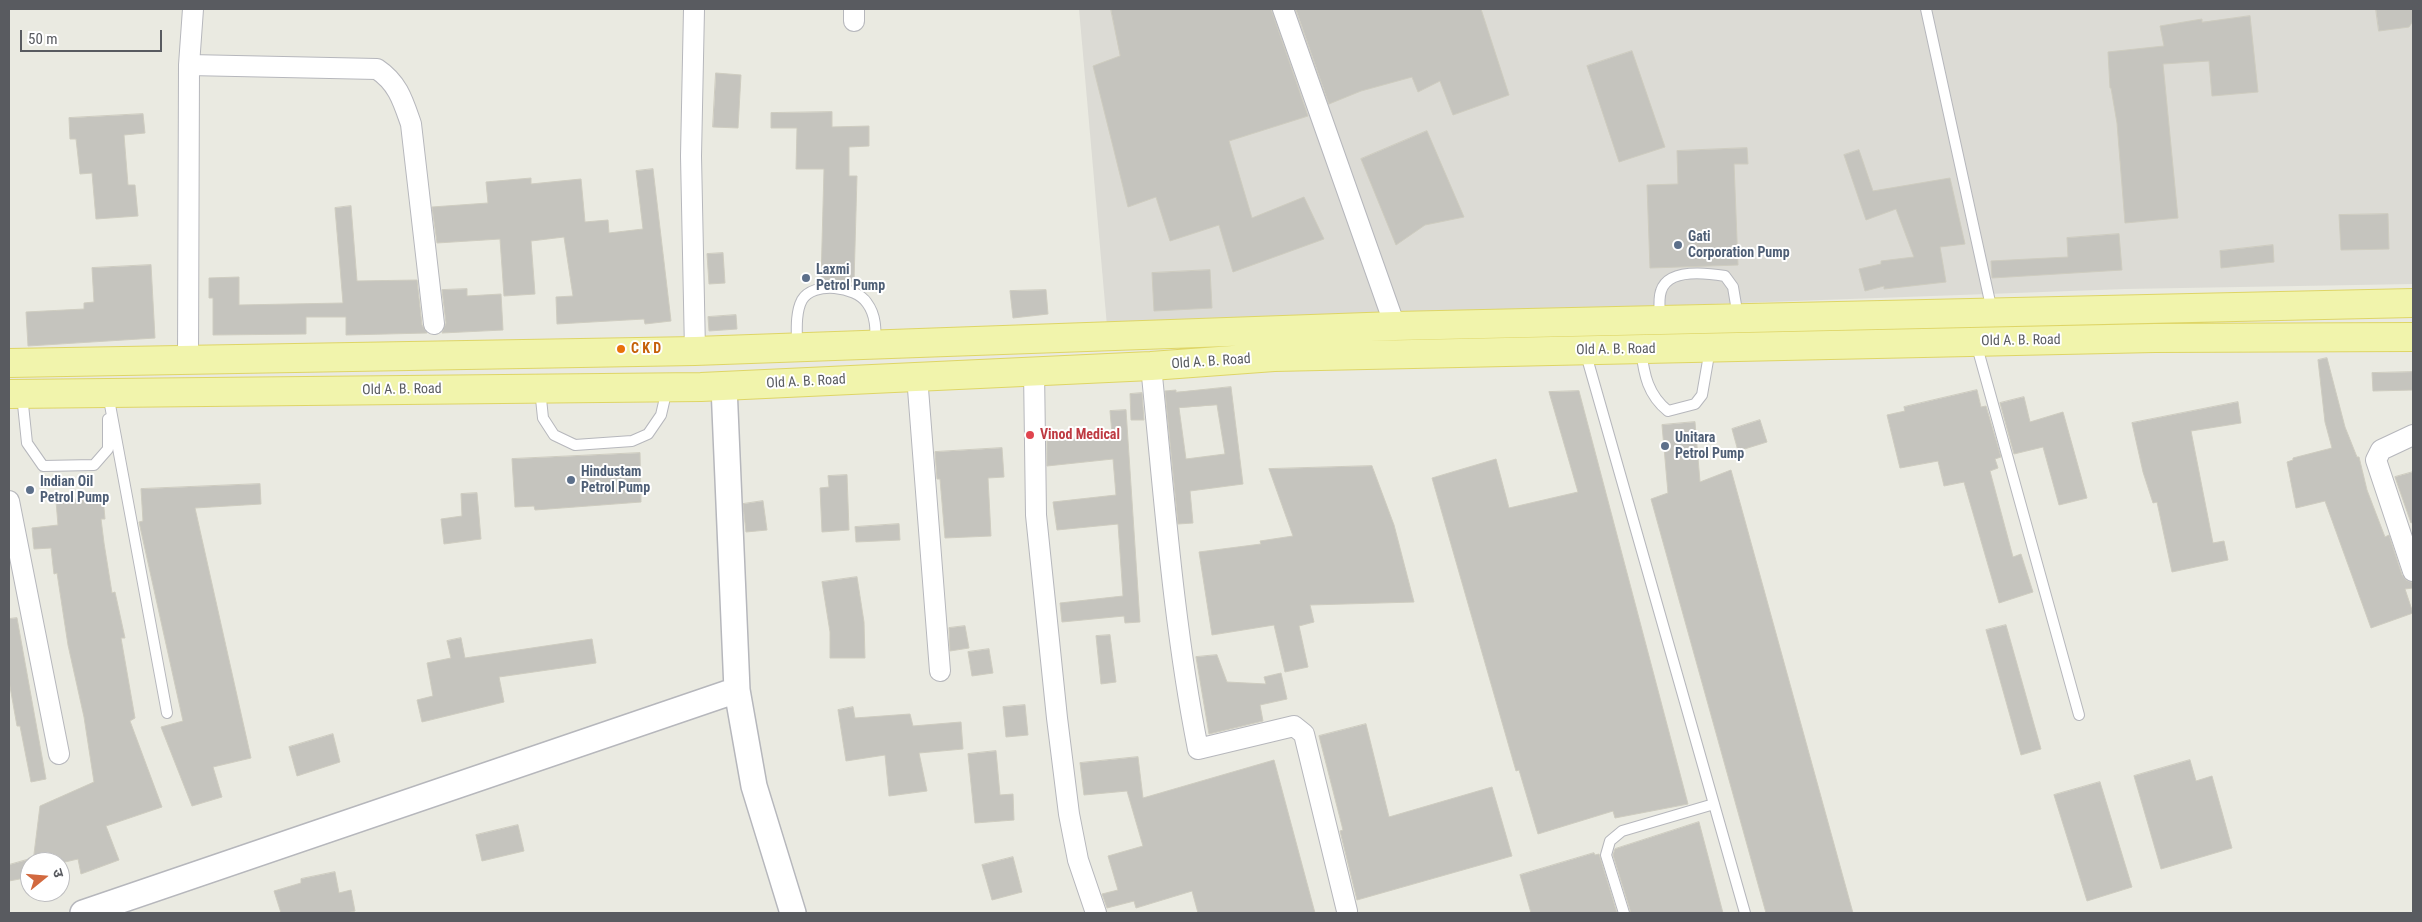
<!DOCTYPE html>
<meta charset="utf-8">
<style>
body{margin:0}
#map{position:relative;width:2422px;height:922px;overflow:hidden;background:#eaeae1;font-family:"Roboto Condensed","Noto Sans Devanagari",sans-serif}
canvas{display:block}
.frame{position:absolute;inset:0;border:10px solid #595b60;pointer-events:none}
.north{position:absolute;left:20px;top:852px;width:50px;height:50px;box-sizing:border-box;background:#fff;border:1px solid #bdbdbf;border-radius:50%;rotate:73deg;font-size:14px;font-weight:700;line-height:20px;text-align:center;color:#595b60}
.north::after{content:'';display:block;margin:auto;width:18px;height:22px;background:#d2693f;clip-path:polygon(50% 0,100% 100%,50% 72%,0 100%)}
.scale{position:absolute;left:20px;top:30px;width:142px;height:22px;box-sizing:border-box;border:2px solid #595b60;border-top:0;padding-left:6px;font-size:15px;line-height:18px;white-space:nowrap;color:#595b60;-webkit-text-stroke:4px #fff;paint-order:stroke}
</style>
<div id="map">
<canvas width="2422" height="922"></canvas>
<div class="frame"></div>
<div class="north">उ</div>
<div class="scale">50 m</div>
</div>
<script>
const ctx = document.querySelector('canvas').getContext('2d');
ctx.lineJoin = 'round';
function fillPath(path, color) { ctx.fillStyle = color; ctx.fill(path, 'evenodd'); }
function strokePath(path, color, width, dash) { ctx.strokeStyle = color; ctx.lineWidth = width; ctx.lineCap = dash ? 'butt' : 'round'; ctx.setLineDash(dash || []); ctx.stroke(path); }
function write(font, color, halo, rows, align = 'center') {
  ctx.font = font + ' "Roboto Condensed",sans-serif'; ctx.lineWidth = 4; ctx.setLineDash([]); ctx.textBaseline = 'middle'; ctx.strokeStyle = halo; ctx.fillStyle = color; for (const [text, x, y, turn = 0] of rows) {
    ctx.save(); ctx.translate(x, y); ctx.rotate((+turn || 0) * Math.PI / 180); ctx.textAlign = isNaN(turn) ? turn : align; if (halo) ctx.strokeText(text, 0, 0); ctx.fillText(text, 0, 0); ctx.restore();
  }
}
fillPath(new Path2D(`
 M1079,9H2413V284L2125,289L1107,326Z`), '#dcdbd5');
const building = new Path2D(`
 M1111,9H1271L1308,116L1229,141L1252,218L1304,197L1324,239L1233,272L1219,225L1170,241L1156,197L1128,207L1093,66L1120,56Z
 M1296,9H1481L1509,95L1453,115L1440,81L1418,92L1412,77L1361,91L1329,104Z
 M2376,9H2413V21L2409,27L2379,31Z
 M2250,16L2258,92L2212,96L2209,61L2163,64L2178,218L2125,223L2117,123L2111,88H2110L2108,52L2164,46L2160,26L2202,19V22Z
 M1632,51L1665,147L1619,162L1587,66Z
 M716,73L741,75L738,128L713,127Z
 M832,112V127L869,126V146L849,147V176H857L854,282L821,281L824,169H796L797,128H771V113Z
 M143,114L145,133L124,135L128,185H135L138,216L96,219L92,173L80,174L76,139H70L69,118Z
 M1427,131L1464,217L1425,225L1396,245L1361,159Z
 M1747,148L1748,164H1734L1738,265L1650,268L1647,185L1678,184L1677,151Z
 M1859,150L1873,191L1950,178L1965,244L1940,247L1946,282L1884,289V286L1865,291L1859,269L1881,264V261L1914,257L1896,209L1866,220L1844,155Z
 M653,169L671,321L645,324L644,319L557,324L556,297L573,296L564,237L531,241L535,294L504,296L500,239L437,243L432,207L488,203L486,182L531,178V184L581,179L585,222L608,220L609,233L643,229L636,171Z
 M351,206L357,281L417,280L422,325L427,333L346,335V317H306V334L213,335V298H209V278L239,277V305L343,303L335,208Z
 M2388,214L2389,249L2341,250L2339,215Z
 M2119,234L2122,270L1992,278L1991,261L2068,257L2067,238Z
 M2273,245L2274,262L2221,268L2220,251Z
 M723,253L725,283L709,284L707,254Z
 M151,265L155,338L28,346L26,312L84,309V303L94,302L92,268Z
 M1210,270L1212,308L1154,311L1152,273Z
 M467,289V296L501,294L503,330L442,333L446,323L442,290Z
 M1046,290L1048,314L1013,318L1010,291Z
 M736,315L737,329L709,331L708,317Z
 M2327,358L2345,427L2357,457H2359L2367,490L2385,537L2389,535L2402,575L2406,580L2413,583V588L2405,589L2413,613L2371,628L2325,501L2296,508L2287,462L2293,460V458L2332,448L2325,422L2318,360Z
 M2413,372V390L2373,391L2372,373Z
 M1231,387L1243,484L1190,491L1193,523L1178,524L1165,391L1176,390V392ZM1217,405L1225,454L1186,459L1179,408Z
 M1977,390L1981,407L1986,406L2001,457L1995,459L1998,468L1990,471L2013,557L2021,554L2033,592L1999,603L1964,482L1944,486L1938,461L1900,468L1887,415L1905,411L1904,407Z
 M1579,391L1688,804L1615,818L1613,811L1538,834L1519,770L1516,771L1432,478L1496,459L1509,508L1578,492L1549,392Z
 M1142,393L1144,420H1131L1130,394Z
 M2024,397L2030,422L2063,412L2087,498L2059,505L2043,447L2014,454L2000,403Z
 M2238,402L2241,423L2191,431L2213,543L2224,541L2228,560L2172,572L2157,502L2153,503L2143,472L2132,423Z
 M1126,410L1140,622L1125,623L1124,616L1062,622L1060,603L1123,596L1118,524L1057,530L1053,502L1116,495L1113,459L1047,466V441L1112,434L1110,411Z
 M1760,420L1767,442L1738,451L1732,429Z
 M1695,422L1700,482L1731,470L1853,913H1766L1651,499L1668,493L1662,425Z
 M1002,448L1004,477L988,478L991,536L945,538L940,479H937L935,452Z
 M640,453L641,502L535,510L534,506L515,507L512,459Z
 M1372,466L1394,525L1414,602L1310,605L1314,622L1299,626L1308,667L1285,672L1274,625L1212,635L1199,552L1261,544L1260,541L1293,536L1269,469Z
 M2413,472V522L2411,523L2395,477Z
 M847,475L849,530L822,532L820,488L829,487L828,476Z
 M260,484L261,504L195,508L251,758L213,767L222,797L192,806L161,727L183,721L139,522L143,521L141,489Z
 M477,493L481,539L444,544L441,519L462,516L461,494Z
 M103,497L105,519H101L104,543L112,593L115,592L125,638H121L135,718L130,721L162,807L106,826L119,860L81,874L78,859L65,862H33L40,806L94,782L84,717L68,645L57,573L54,574L51,548L34,549L32,528L58,525L56,501Z
 M763,501L767,530L746,532L743,504Z
 M899,524L900,540L856,542L855,527Z
 M857,577L864,622L865,658H830V632L822,582Z
 M17,618L46,779L31,782L20,726H17L9,681V619Z
 M2006,625L2041,749L2021,755L1986,630Z
 M965,626L969,648L950,651L949,628Z
 M1110,635L1116,682L1101,684L1096,636Z
 M461,638L465,658L592,639L596,663L499,677L504,702L422,722L417,700L433,696L427,663L451,658L447,641Z
 M989,649L993,673L972,676L968,652Z
 M1217,655L1227,682L1266,684L1264,677L1281,673L1287,699L1260,705L1263,721L1209,734L1196,657Z
 M1025,705L1028,735L1006,737L1003,707Z
 M853,707L855,718L910,714L913,726L961,722L963,749L919,753L927,791L889,796L885,755L846,761L838,710Z
 M1366,724L1389,817L1492,787L1512,856L1357,900L1340,831L1343,830L1319,736Z
 M333,734L340,762L297,776L289,747Z
 M996,751L1000,795L1013,794L1014,820L975,823L968,754Z
 M1138,757L1143,798L1274,760L1315,913H1198L1192,891L1136,908L1134,901L1107,908L1102,894L1118,890L1108,856L1143,846L1127,791L1084,795L1080,763Z
 M2190,760L2196,781L2212,776L2232,848L2161,869L2134,776Z
 M2100,782L2132,887L2087,901L2054,795Z
 M1699,822L1723,913H1631L1613,855L1615,849Z
 M518,825L524,851L482,861L476,835Z
 M1594,853L1595,855L1599,854L1617,913H1531L1520,875Z
 M1013,857L1022,892L992,900L982,865Z
 M30,859V877L9,881V865Z
 M335,872L339,893L351,890L355,911L346,913H281L274,891L301,883V879Z`);
fillPath(building, '#c5c4be');
strokePath(building, '#ceccc0', 1);
const service = new Path2D(`
 M1926,9L1992,311
 M1660,319C1660,310 1658,300 1661,291C1668,268 1707,273 1725,276L1733,287L1738,317
 M1976,343L2079,715
 M797,346C797,333 795,313 802,300C813,281 856,286 867,303C876,315 876,330 875,344
 M1641,350C1644,375 1648,395 1668,411L1695,404L1702,395L1710,349
 M1585,351L1745,913
 M540,389L543,418L554,435L575,445L632,441L648,434L661,415L667,389
 M108,394L167,713
 M22,395L27,443L43,466L94,465L108,449V419
 M1624,913L1606,855L1610,841L1622,831L1714,804`);
const minor = new Path2D(`
 M694,9L691,156L695,351
 M854,9V21
 M1283,9L1395,326
 M189,65L377,69C398,83 403,101 411,124L434,324
 M188,360L189,65L193,9
 M1151,366C1164,493 1173,623 1198,749L1294,726L1304,734L1347,911
 M1034,370L1036,515L1057,718L1069,814L1078,860L1096,913
 M917,376L940,671
 M2413,435L2381,450L2376,460L2413,571
 M9,501L59,754`);
const tertiary = new Path2D(`
 M724,386L737,690L754,786L793,913
 M83,913L737,690`);
const primary = new Path2D(`
 M9,363L695,351L1395,326L2413,303
 M9,394L701,387L1151,366L1274,357L2155,338L2413,337`);
strokePath(service, '#b6b7bc', 12);
strokePath(minor, '#b6b7bc', 22);
strokePath(tertiary, '#b6b7bc', 28);
strokePath(primary, '#ded566', 30);
strokePath(service, '#fff', 10);
strokePath(minor, '#fff', 20);
strokePath(tertiary, '#fff', 25);
strokePath(primary, '#f1f4ac', 28);
for (const [x, y, r, color] of [
 [1678,245,5,"#5c6f8a"],
 [806,278,5,"#5c6f8a"],
 [621,349,5,"#e8710a"],
 [1030,435,5,"#e0444e"],
 [1665,446,5,"#5c6f8a"],
 [571,480,5,"#5c6f8a"],
 [30,490,5,"#5c6f8a"]
]) { const dot = new Path2D(); dot.arc(x, y, r, 0, 2 * Math.PI); ctx.fillStyle = color; ctx.fill(dot); strokePath(dot, '#fff', 2); }
write('bold 14px', '#4e5e75', '#fff', [
 ["Gati",1688,237],
 ["Corporation Pump",1688,253],
 ["Laxmi",816,270],
 ["Petrol Pump",816,286],
 ["Unitara",1675,438],
 ["Petrol Pump",1675,454],
 ["Hindustam",581,472],
 ["Petrol Pump",581,488],
 ["Indian Oil",40,482],
 ["Petrol Pump",40,498]
], 'left');
write('14px', '#595b60', '#fff', [
 ["Old A. B. Road",2021,341,-1],
 ["Old A. B. Road",1616,350,-1],
 ["Old A. B. Road",1211,362,-4],
 ["Old A. B. Road",806,382,-3],
 ["Old A. B. Road",402,390,-1]
]);
write('bold 14px', '#c56008', '#fff', [
 ["C K D",631,349]
], 'left');
write('bold 14px', '#be3a42', '#fff', [
 ["Vinod Medical",1040,435]
], 'left');
</script>
